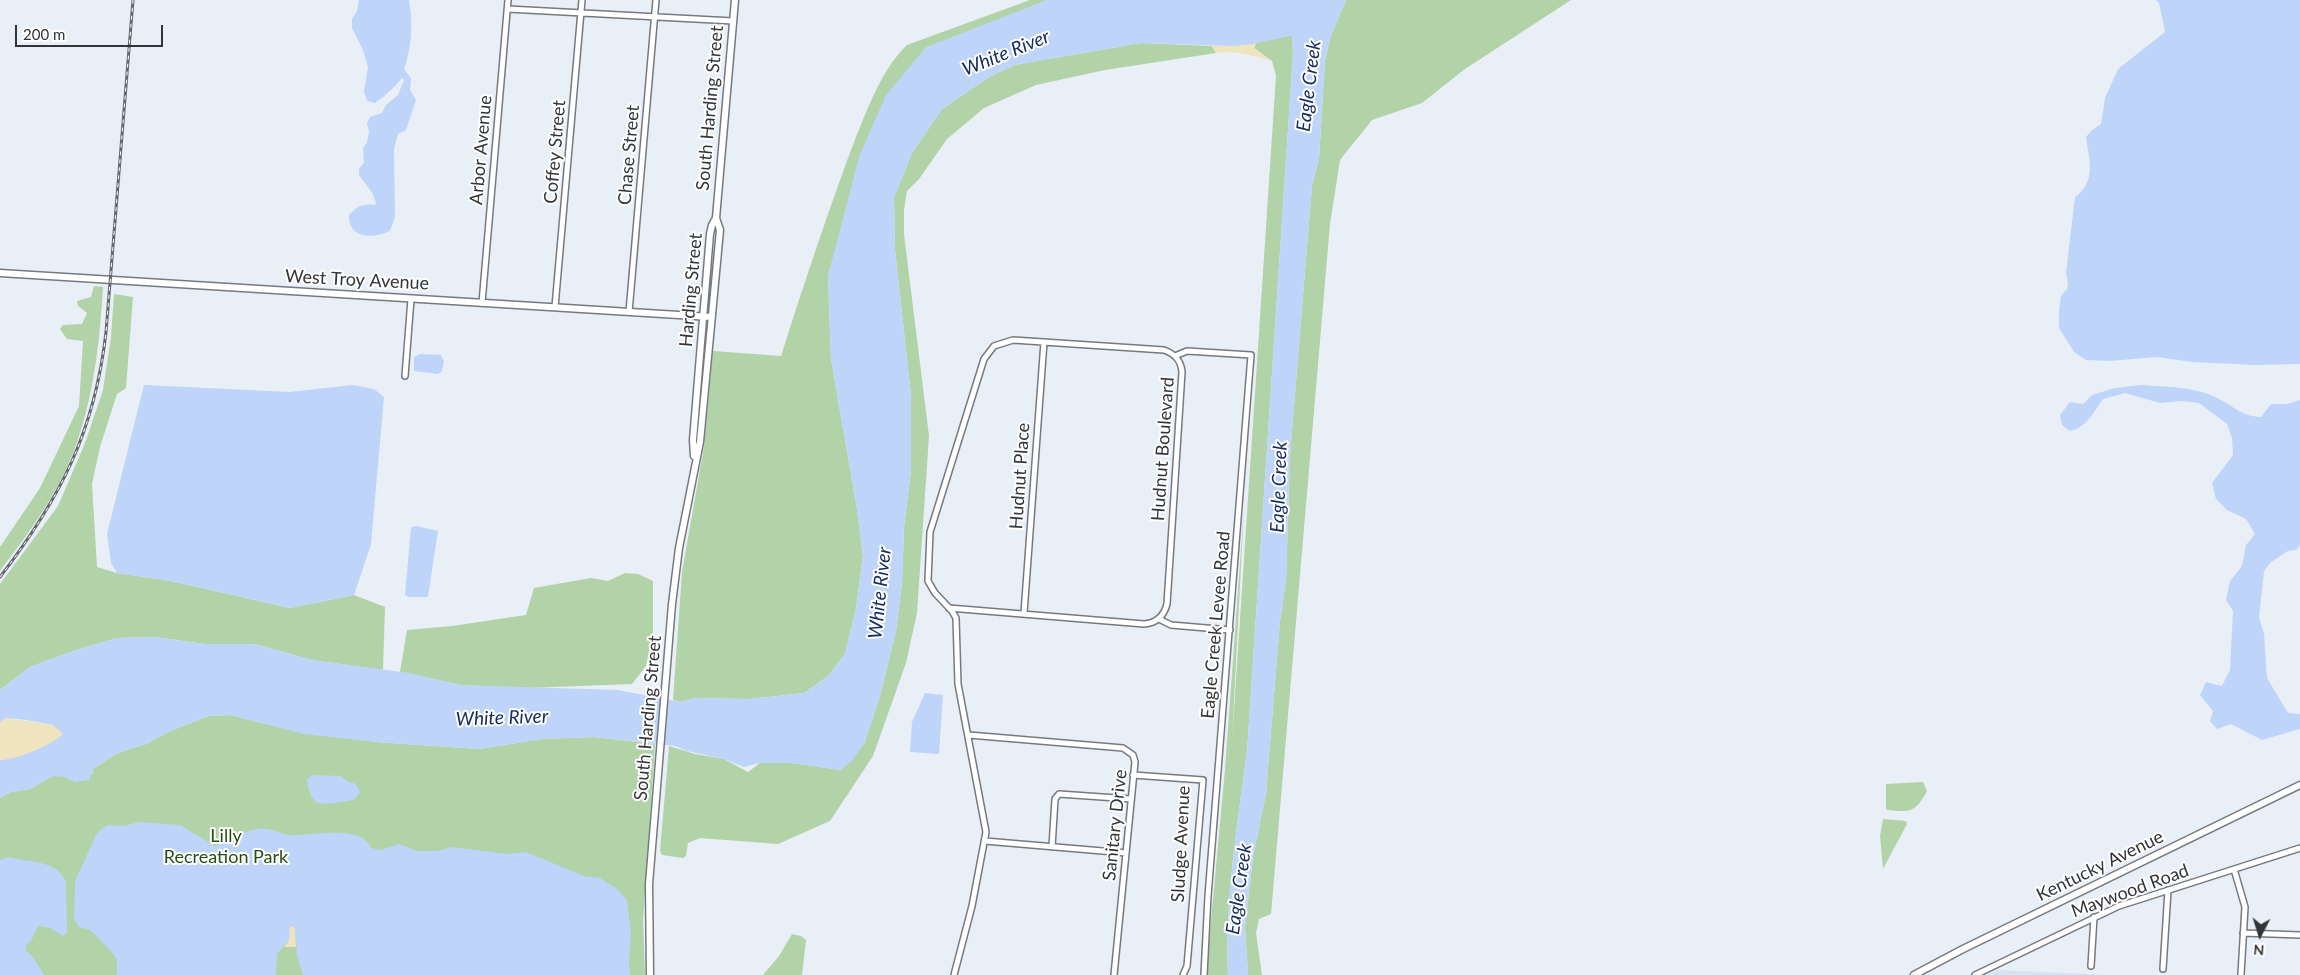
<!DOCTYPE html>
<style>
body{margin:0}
#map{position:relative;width:2300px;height:975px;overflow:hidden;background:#e9eff7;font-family:Lato,sans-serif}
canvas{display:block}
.north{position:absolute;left:2235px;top:910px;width:50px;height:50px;-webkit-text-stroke:4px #fff;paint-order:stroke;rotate:185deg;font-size:14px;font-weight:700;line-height:20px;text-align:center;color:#323437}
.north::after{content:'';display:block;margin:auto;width:18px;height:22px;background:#323437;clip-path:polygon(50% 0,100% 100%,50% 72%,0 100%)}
.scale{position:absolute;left:15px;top:25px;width:148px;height:22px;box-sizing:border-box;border:2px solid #323437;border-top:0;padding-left:6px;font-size:15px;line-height:18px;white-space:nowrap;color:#323437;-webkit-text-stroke:4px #fff;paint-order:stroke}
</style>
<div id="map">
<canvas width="2300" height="975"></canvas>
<div class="north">N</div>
<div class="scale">200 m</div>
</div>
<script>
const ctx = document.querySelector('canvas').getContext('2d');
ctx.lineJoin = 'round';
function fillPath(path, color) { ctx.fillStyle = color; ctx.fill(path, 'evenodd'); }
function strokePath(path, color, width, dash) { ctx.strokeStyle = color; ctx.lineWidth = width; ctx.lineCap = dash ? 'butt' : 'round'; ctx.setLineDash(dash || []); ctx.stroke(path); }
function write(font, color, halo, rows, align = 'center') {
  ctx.font = font + ' Lato,sans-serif'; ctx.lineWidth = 4; ctx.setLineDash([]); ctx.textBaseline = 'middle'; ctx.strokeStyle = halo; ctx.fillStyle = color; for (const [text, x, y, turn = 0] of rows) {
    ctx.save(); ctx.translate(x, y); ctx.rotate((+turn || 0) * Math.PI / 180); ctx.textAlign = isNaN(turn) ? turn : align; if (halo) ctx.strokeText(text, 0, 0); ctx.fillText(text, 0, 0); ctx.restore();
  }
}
fillPath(new Path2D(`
 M1997,970L2109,975H1988Z`), '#dae2f1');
fillPath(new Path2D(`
 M1030,0H1047L1002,19L843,223L828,276L831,359L857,509L863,556L856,608L845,654L828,676L804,693L750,699L696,698L680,702L673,700L682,572L704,447L713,351L781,356C802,289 824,224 848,158C862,123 879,71 907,45Z
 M1346,0H1571L1465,69L1422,103L1372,120L1340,160L1330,224L1271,914L1259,919L1256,933L1262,975H1248L1245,927L1253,857L1266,793L1280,621L1286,581L1290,455L1312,185L1319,159L1325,60L1331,35Z
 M1281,36H1292L1293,53L1247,752C1237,826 1225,900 1228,975H1206L1225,769L1244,508L1232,740L1276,76L1272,61L1254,48L1256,43Z
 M1141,43L1212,46L1216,53L1105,70L1036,85L984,108L947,139L919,179L907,191L904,210V234L929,436L917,613L906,663L873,756L830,821L778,844L700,838L688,843L686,856L683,858L662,855L660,851L669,746L695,754L724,759L748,772L760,763H792L841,770L864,744L880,696L896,631L902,583L904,527L911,471V396L895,250L894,197L912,153L942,109L989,77L1014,65Z
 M94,286L103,287C100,337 95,385 80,433C65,484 32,529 0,571V547L40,488L79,406L83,341L67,339L60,329L63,325L82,324L87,313L78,306L77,301L91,297Z
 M114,294L133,297L126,388L117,394L100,447L92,484L97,567L117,573L171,581L290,608L354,595L385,607L383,670L312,660L255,644H204L155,637L117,638L76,650L30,667L0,690V584L58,506L85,443L103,390L111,337Z
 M625,573L638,574L653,581V632L646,666L632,684L527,688L461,685L400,672L407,630L452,626L526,615L534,588L591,578L608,581Z
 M230,715L266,724L376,742L479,749L542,739L593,737L655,744L643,920L645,975H0V798L11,792L30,789L53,776L92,774L93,769L117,753L146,744L170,731L209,716Z
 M1923,782L1927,791C1915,813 1911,812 1887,810L1886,808V784Z
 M1883,819L1906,821L1907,824L1883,869L1880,836Z
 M792,934L801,936L806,940L802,975H763L779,956Z`), '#b2d2a8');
fillPath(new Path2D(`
 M1256,43L1254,49L1272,61C1253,56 1237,50 1216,53L1212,46Z
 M6,718L53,725L64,734C52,745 16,760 0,760V722Z
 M289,925L295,928L296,947H284L289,940Z`), '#eee5bf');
fillPath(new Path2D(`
 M359,0H409C413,24 412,46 404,69L411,78L410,90L416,100L406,130L398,134L394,149L395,217L390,231C373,239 348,239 349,215C357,206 363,203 375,205L376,203L373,194L359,175V169L364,163L363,148L367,142L369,131L367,124L370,117L382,113L386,105L398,95L404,80L402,78C395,87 385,96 375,103L367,101L364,91L368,67L363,50L352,28V19L357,11Z
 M1047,0H1346L1331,35L1325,60L1319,159L1312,185L1290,455L1286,582L1280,621L1266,793L1253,857L1245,927L1248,975H1228C1225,900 1237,826 1247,752L1293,53L1292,36H1290L1253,44L1233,46L1141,43L1014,65L989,77L942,109L912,153L894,198L895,250L911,396V471L904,527L902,583L896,631L880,696L864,744L851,762L841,770L792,763H760L744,767L724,759L687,751L675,746L593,737L542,739L479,749L376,742L304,734L230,715L209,716L170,731L146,744L117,753L93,769L89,780L75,782L64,777L53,776L30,789L11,792L0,798V760C16,760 52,745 63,734L53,725L26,720L6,718L0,722V690L30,667L76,650L117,638L155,637L204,644H255L312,660L409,673L461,685L618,690L680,702L696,698L751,699L804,693L828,676L845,654L856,608L863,556L857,509L831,359L828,276L859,157L886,95L926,47Z
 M2156,0H2300V364L2255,365L2192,362L2157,357L2110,361L2086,360L2074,352L2059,328V310L2061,296L2067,289L2068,284L2066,273L2075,197C2097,181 2089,160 2086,137L2092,130L2101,124L2105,98L2118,69L2165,32L2159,3Z
 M420,354L441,355L444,361L442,371L438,374L414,371V357Z
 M144,385L290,392L352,385L374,389L384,397L371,544L354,595L290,608L171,581L117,573L111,563L107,534Z
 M2141,385C2166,387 2196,386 2219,399C2235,407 2241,416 2261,417L2271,404H2287L2300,400V545L2296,550L2288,551L2271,562L2264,571L2259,618L2264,633L2267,678L2288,713L2300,714V729L2262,740L2231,724L2217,729L2210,721L2213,711L2200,695L2206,682L2222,686L2230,670L2233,611L2226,600L2230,581L2242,566L2246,545L2255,534L2246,519L2227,510L2216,499L2212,483L2233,455L2232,438L2227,424L2199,403L2181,401L2160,403L2125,393L2103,399C2094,412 2086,428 2070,431L2062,425L2060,415L2070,402L2083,404L2092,395L2115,388Z
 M416,526L438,531L428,597H408L405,595L411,527Z
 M925,693L943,695L939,754L910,752L912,722Z
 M312,775L341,776L347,781L356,784L360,792C358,795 356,799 352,800C345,802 321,806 316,802C310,797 308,787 307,780Z
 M139,822L180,825L215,846C229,841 243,831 258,829C269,827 278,833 288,835C311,837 361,823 371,848L381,850L399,844L416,851H438L452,847L507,854L526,852L584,876L600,878L616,888L627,900L631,933L629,963L630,975H303L297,956L295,928L290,925L289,940L277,954L276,975H117V959L107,947L90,930L79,927L74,920L75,881L97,833L107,825L124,826Z
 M8,857C29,863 57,859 66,882L67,932L63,936L50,928L38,926L30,943L26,944V950L33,957L44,975H0V860Z`), '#bfd4f9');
const minor = new Path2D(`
 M508,9L733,21
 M482,303L508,0
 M555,307L582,0
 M629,312L656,0
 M1175,356L1187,351L1251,355L1208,896L1204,975
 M405,376L411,299
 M949,608L1144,624C1156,623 1164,616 1167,604L1182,372C1181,360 1175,354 1164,350L1013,340L994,346L984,359L930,532L928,581L935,593L952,611L956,618L958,684L986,832L972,906L954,975
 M1024,613L1044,342
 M1159,619L1171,625L1230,630
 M969,735L1123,748L1133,755L1135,762L1114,975
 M1133,775L1203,780L1187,966L1183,975
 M985,841L1126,853
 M1052,847L1055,799L1059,794L1131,799
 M2234,869L2245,907L2241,974
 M2243,933L2300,935
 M2091,966L2094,917
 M2163,969L2168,890
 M1975,975L2119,906L2300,848`);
const major = new Path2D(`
 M0,273L711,317
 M694,456L693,440L710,234L712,225L716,218
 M650,975L649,884L672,604L679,548L700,442L720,230L716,218L735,0
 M1914,975L1963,949L2300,785`);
strokePath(minor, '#757981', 8);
strokePath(major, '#757981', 9);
strokePath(minor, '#fff', 5);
strokePath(major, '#fff', 6);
const rail = new Path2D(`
 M0,577C60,499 95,431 106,332L133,0`);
strokePath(rail, '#64686c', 3);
strokePath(rail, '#fff', 1, [4]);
write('18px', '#323437', '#fff', [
 ["South Harding Street",710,108,-85],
 ["Arbor Avenue",481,150,-85],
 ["Coffey Street",555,152,-85],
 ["Chase Street",629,155,-85],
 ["West Troy Avenue",357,280,3],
 ["Harding Street",691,290,-85],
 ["Hudnut Boulevard",1163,449,-86],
 ["Hudnut Place",1020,476,-86],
 ["Eagle Creek Levee Road",1216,625,-85],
 ["South Harding Street",648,718,-85],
 ["Sanitary Drive",1115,825,-84],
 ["Sludge Avenue",1181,844,-87],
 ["Kentucky Avenue",2100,866,-26],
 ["Maywood Road",2130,891,-20]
]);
write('18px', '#254e12', '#fff', [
 ["Lilly",226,836],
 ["Recreation Park",226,857]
]);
write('italic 19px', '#132d62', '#fff', [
 ["White River",1006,53,-22],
 ["Eagle Creek",1309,86,-83],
 ["Eagle Creek",1279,487,-88],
 ["White River",880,593,-84],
 ["White River",502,718,-2],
 ["Eagle Creek",1239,889,-82]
]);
</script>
